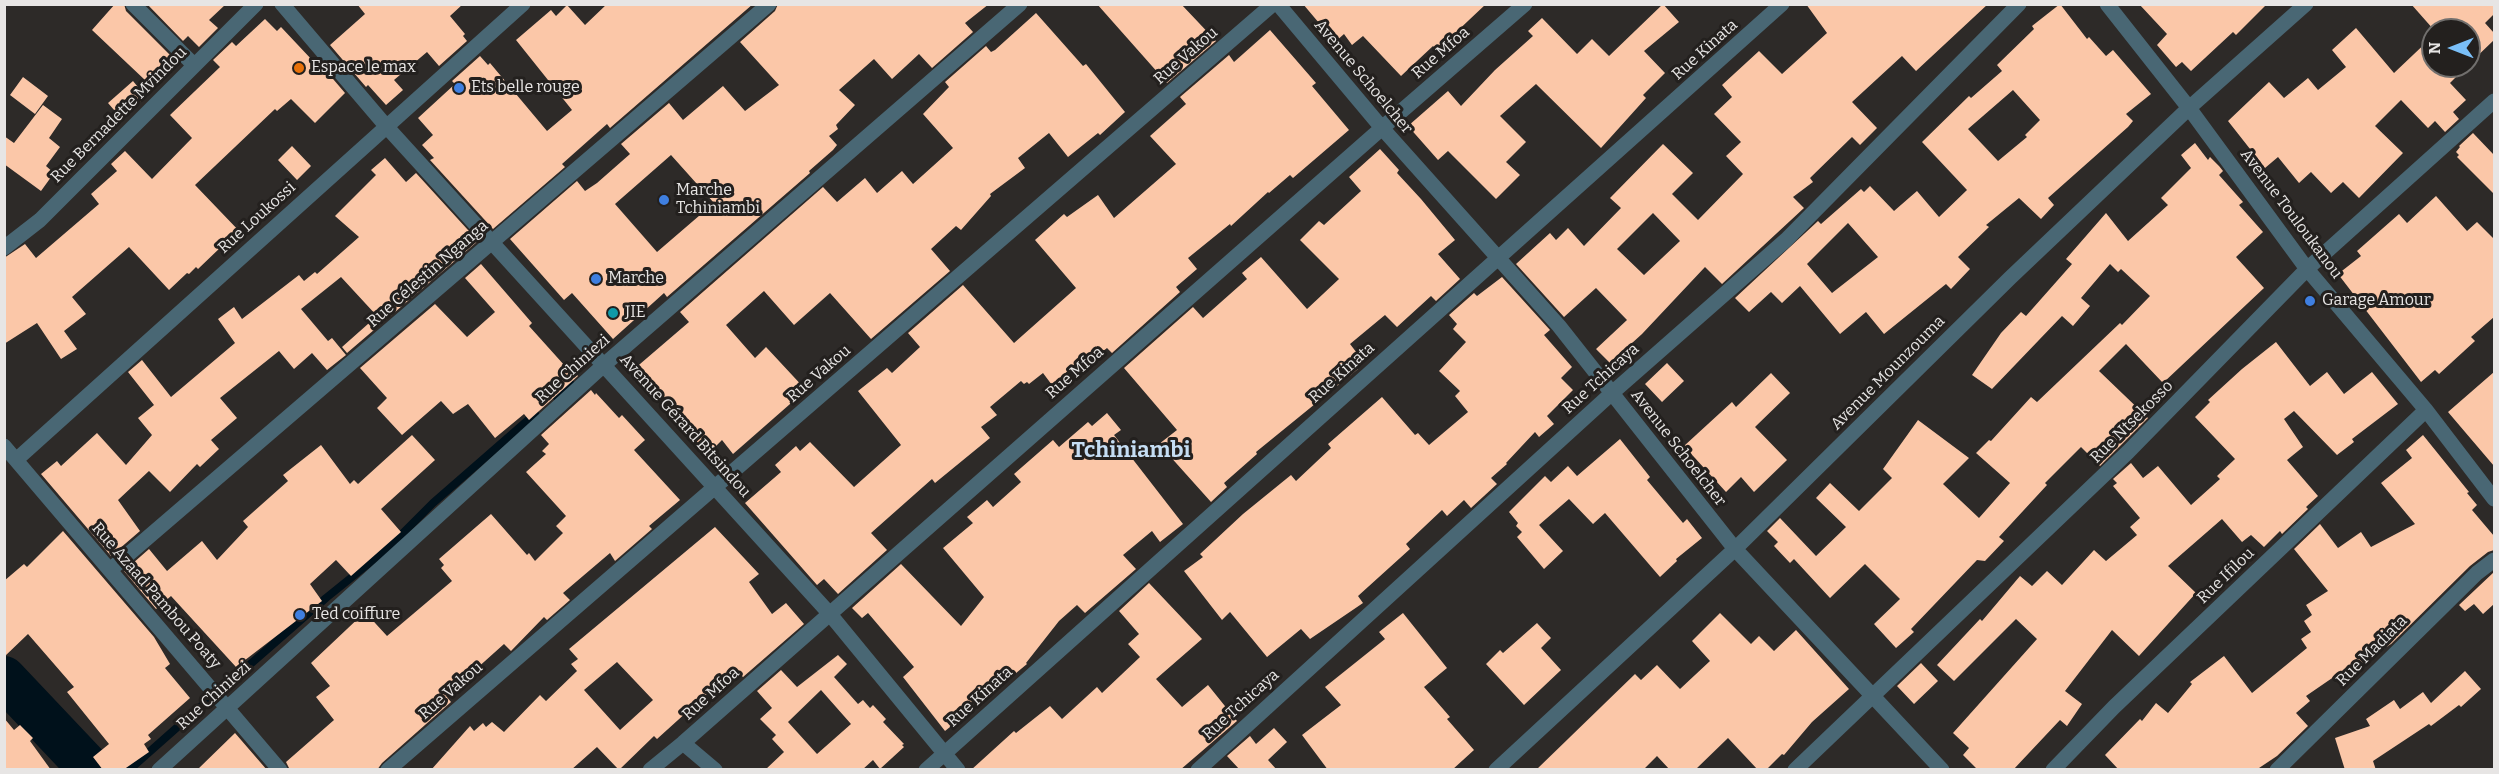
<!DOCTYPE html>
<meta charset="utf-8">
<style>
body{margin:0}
#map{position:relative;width:2499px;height:774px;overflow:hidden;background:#2d2a28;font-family:Bitter,serif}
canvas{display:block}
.frame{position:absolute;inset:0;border:6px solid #e7e5e4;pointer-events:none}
.north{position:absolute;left:2421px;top:18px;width:60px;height:60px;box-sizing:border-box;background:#23201e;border:2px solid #716f6d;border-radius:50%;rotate:270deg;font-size:16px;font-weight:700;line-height:24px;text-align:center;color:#e7e5e4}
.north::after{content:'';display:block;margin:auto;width:21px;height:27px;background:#7abff8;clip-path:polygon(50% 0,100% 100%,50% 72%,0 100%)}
</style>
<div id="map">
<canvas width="2499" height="774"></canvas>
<div class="frame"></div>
<div class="north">N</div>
</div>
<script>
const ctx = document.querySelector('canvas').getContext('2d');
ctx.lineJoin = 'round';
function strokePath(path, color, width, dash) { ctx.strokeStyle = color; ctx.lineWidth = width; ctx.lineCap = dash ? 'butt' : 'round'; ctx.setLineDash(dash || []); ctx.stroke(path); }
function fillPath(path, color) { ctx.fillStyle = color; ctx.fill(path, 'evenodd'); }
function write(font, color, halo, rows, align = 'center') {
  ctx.font = font + ' Bitter,serif'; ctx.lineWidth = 6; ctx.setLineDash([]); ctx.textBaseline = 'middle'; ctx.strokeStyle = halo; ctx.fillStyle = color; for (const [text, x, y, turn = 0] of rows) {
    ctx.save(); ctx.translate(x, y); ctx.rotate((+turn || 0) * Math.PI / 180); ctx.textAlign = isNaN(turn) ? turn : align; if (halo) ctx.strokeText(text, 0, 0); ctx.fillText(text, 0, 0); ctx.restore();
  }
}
strokePath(new Path2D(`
 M556,396L570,383
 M223,688L326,598L388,548L433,503L535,414
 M129,770L208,700`), '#00111b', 8);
strokePath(new Path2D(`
 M4,678L91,770`), '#00111b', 44);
fillPath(new Path2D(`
 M115,4H124L126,11L170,55L146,81L92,30Z
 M147,4H226L209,20L218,28L199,47L188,36L183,41Z
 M357,4H463L450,16L465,34L463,36L467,41L439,66L427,52L394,80L403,90L386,105L368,85L366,87L330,45L365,14Z
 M607,4H753L610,128L607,124L562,164L565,167L493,229L430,160L434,158L422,145L433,135L418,118L455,84L452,81L480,56L488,65L490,63L547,131L572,110L516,40L551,10L556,16L567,5L585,25Z
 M778,4H989L965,23L973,32L932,68L919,54L892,79L874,59L839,90L855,105L836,125L838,129L829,136L837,145L833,150L809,171L810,173L667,297L664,293L613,339L572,293L564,300L510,239L577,181L585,191L597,183L630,154L621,144L669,103L683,120L723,86L745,111L779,85L740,42L775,11ZM671,155L714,203L657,252L615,204Z
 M1097,4H1181L1216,41L1167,83Z
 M1303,4H1486L1451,37L1456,42L1442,55L1433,46L1401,76L1363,36L1352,45L1344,34L1335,42Z
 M1663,4L1679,22L1644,51L1665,73L1643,95L1646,98L1601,148L1536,84L1500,116L1526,142L1506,162L1520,175L1496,199L1448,151L1438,160L1408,126L1448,91L1461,106L1495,70L1533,36L1528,31L1542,18L1577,54L1592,39L1609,56Z
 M1806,4H1988L1916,71L1902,56L1852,102L1877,128L1860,145L1852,137L1810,178L1813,182L1793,197L1804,208L1722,284L1705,267L1642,334L1610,363L1596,349L1627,320L1596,288L1564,317L1516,264L1550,233L1556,240L1568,228L1584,246L1621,208L1610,198L1663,144L1693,173L1672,194L1698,220L1743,174L1726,156L1741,142L1714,114L1732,97L1722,85L1759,51L1782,74L1827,33ZM1653,213L1680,241L1644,275L1617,249Z
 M2060,4L2087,39L2089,37L2106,56L2113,50L2151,94L2126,114L2133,121L2128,127L2048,198L2054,205L2041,219L2019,198L1986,225L1989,227L1958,257L1970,269L1951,289L1946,284L1884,334L1866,312L1840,334L1800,286L1782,303L1771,292L1749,312L1735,298L1818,221L1821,224L1861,189L1864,192L1870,186L1894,211L1917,191L1939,217L1967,190L1922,142L1969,96L1971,98L2002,71L1997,65L2034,29L2032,26ZM2013,90L2040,120L2025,135L2027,137L1998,161L1968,129ZM1848,223L1878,257L1832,293L1807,264Z
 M2139,4H2267L2236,35L2233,32L2191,71L2182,62L2176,67L2157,45L2167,34Z
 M2411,4H2494V14L2485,23L2494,33V40L2469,64V30H2434Z
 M1036,13L1083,66L1086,64L1125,112L1100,135L1098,133L1068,157L1049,133L1018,158L1025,168L990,194L991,196L961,230L956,226L931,249L950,271L871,339L830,293L794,325L764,291L726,325L755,358L766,347L806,390L733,454L722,440L711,451L701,441L697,444L633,370L689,322L680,312L823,187L837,202L865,178L877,193L902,171L913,184L953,148L923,114L949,87L945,82L986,46L991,52L995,50Z
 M265,19L277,31L281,27L313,61L316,59L345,93L315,123L291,99L277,111L275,109L195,185L242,234L226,249L222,246L198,269L196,267L189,274L187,273L169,290L129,247L72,297L86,314L64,331L77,349L61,359L37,323L4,344V258L25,244L36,258L99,204L91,194L117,171L111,164L125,151L152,179L192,138L170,115L220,67L213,60L232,42L236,46Z
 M2356,28L2394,73L2433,36V66H2467L2450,83L2466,100L2453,112L2459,119L2445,132L2435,121L2428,128L2401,100L2375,126L2403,153L2359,198L2343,182L2331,193L2311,172L2299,183L2278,157L2265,168L2228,121L2269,82L2284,98L2308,78L2318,90L2346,67L2332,50Z
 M1270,30L1316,83L1312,86L1349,130L1293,178L1290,175L1269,193L1268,192L1231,226L1230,224L1188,258L1197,269L1176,287L1180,292L1112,353L1107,348L1087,364L1082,358L1052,385L1043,373L1029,384L1027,382L1024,384L1021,381L990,407L997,415L981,427L990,438L935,483L932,479L871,533L887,550L838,594L824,579L817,585L745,503L781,472L775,465L796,446L800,451L810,442L854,487L901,445L858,391L887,368L892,373L920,347L908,333L963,285L1014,343L1076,288L1035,240L1064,214L1067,217L1098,195L1114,218L1176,164L1150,136L1186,104L1180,97L1229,55L1234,62Z
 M23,77L48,96L35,114L10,95Z
 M133,81L146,97L121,118L108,103Z
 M43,105L62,119L49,138L60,147L46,166L54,173L41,191L4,164V136L14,143Z
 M2473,133L2494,155V194L2457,157L2459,155L2456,152L2460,147L2459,146Z
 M2195,143L2208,160L2210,157L2219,166L2223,171L2219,175L2243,202L2239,205L2263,232L2236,257L2264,288L2163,383L2126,344L2099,371L2148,418L2100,466L2081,447L2045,483L2047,485L1999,537L2004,541L1985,561L1977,560L1911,629L1914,632L1896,648L1874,624L1900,599L1865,564L1830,598L1794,559L1790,563L1774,546L1778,542L1767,531L1780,518L1816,556L1846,527L1816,498L1830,483L1859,511L1892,478L1883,469L1918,420L1969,458L1943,484L1979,518L2010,483L1976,453L1989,440L1991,441L2031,397L2037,402L2120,323L2122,325L2150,296L2121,269L2118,272L2110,264L2081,298L2090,306L2073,326L2062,316L1992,389L1972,375L2001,333L2021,312L2026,316L2072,264L2066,259L2106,213L2128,241L2168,205L2161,198L2191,168L2181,155Z
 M292,146L311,166L297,180L278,160Z
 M1380,149L1399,170L1397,173L1421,199L1455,240L1438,254L1460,279L1436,301L1431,296L1397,327L1385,315L1350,344L1360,357L1353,363L1358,369L1256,452L1257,454L1224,483L1227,487L1211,502L1159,444L1177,430L1124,368L1193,307L1203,318L1247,279L1242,273L1261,257L1307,309L1339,279L1300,240L1319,221L1324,225L1361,191L1349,177Z
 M385,158L406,182L416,173L478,241L347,353L342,347L377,316L341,277L301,309L328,341L332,338L346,355L327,370L312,353L294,369L279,351L220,398L237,418L211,440L219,449L200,467L197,464L170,492L149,471L118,500L140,531L111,556L41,474L57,461L61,466L97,433L126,465L152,435L138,418L154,405L128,372L142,360L171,397L235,343L218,319L234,307L242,319L299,275L304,281L315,272L317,274L359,237L335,216L376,175L371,170Z
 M2436,196L2467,231L2477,222L2494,239V317L2471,337L2475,341L2439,374L2435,370L2421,382L2338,274L2361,256L2357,251L2399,214L2407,223Z
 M481,264L532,323L529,326L565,366L567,364L578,376L529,420L524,414L495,438L468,404L453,414L441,401L402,435L377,408L387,398L360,368L435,304L467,337L495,312L465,278Z
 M1502,277L1550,330L1544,335L1572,367L1561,378L1573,390L1547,416L1554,424L1539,437L1535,432L1506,463L1507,464L1491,478L1497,484L1471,508L1464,500L1447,516L1442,510L1406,544L1410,549L1358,596L1363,603L1310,639L1301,629L1267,657L1230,612L1222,620L1184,571L1203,557L1200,554L1243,514L1291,475L1296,481L1331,448L1328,444L1382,397L1415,435L1418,433L1429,445L1468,412L1455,396L1460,391L1439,371L1466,342L1453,329L1457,324L1449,315L1474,293L1477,296Z
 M2276,342L2310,386L2327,372L2344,394L2372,372L2398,404L2352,439L2354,442L2337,455L2294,411L2284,419L2303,447L2287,460L2318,496L2306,507L2308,509L2282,534L2280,531L2264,547L2251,535L2242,542L2222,519L2168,566L2196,593L2139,656L2112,630L2065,691L2082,704L2067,726L2060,720L2013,770H1978L1963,755L1969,748L1953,733L2037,639L2016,619L1954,681L1937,665L1980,619L1982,621L2020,576L2032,586L2047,571L2062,585L2094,550L2106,561L2137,535L2130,527L2140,518L2113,486L2117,483L2113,479L2131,463L2143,478L2158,466L2191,505L2220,479L2217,476L2235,459L2195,417L2210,402L2208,400L2242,369Z
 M1667,363L1684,381L1662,402L1645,384Z
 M2494,372V466L2448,412Z
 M1771,373L1790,393L1755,427L1787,460L1754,492L1741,477L1726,492L1684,446L1732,402L1736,407Z
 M591,390L595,395L596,393L619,418L622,415L645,440L634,450L680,500L649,526L652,529L615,561L610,553L563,593L570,600L547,620L544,617L511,651L504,644L446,696L451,702L382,763L377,770H290L286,762L334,720L316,697L330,686L311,663L365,612L387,636L452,581L441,568L444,565L439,559L491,514L527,555L529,553L535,561L563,533L556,526L566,516L526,472L546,454L542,451L549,444L541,435Z
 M1107,413L1121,430L1114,435L1183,524L1160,542L1152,531L1123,555L1136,569L1085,613L1077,605L1059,621L1026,663L1027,664L1004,683L1000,679L971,702L975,707L945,731L903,677L914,667L868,613L862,618L852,608L901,564L961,626L984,597L943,548L973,523L967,517L987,500L993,507L1021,482L1014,474L1053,440L1059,447L1088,422L1092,426Z
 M412,435L435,460L381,509L401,532L351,576L336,560L310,584L322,601L236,667L171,596L156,609L124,571L149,549L167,571L202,541L217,560L248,527L243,521L288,481L283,475L321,445L350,484L354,480L358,484Z
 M2423,435L2469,492L2467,493L2477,505L2472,510L2494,536V550L2488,552L2470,566L2391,644L2360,664L2357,661L2306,696L2310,701L2296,713L2308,726L2277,756L2256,770H2119L2105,755L2140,719L2142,721L2156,703L2168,713L2192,684L2190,682L2224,656L2252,693L2307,648L2301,639L2311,632L2304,621L2312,615L2306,605L2328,591L2294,549L2320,524L2338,548L2361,532L2371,547L2415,524L2381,483L2412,458L2406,450Z
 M1620,439L1650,477L1647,480L1683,523L1687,519L1702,538L1676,559L1677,561L1660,577L1605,513L1593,524L1569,499L1539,525L1563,551L1544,569L1517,537L1522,532L1516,526L1518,523L1509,512L1545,476L1551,482L1568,466L1577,476Z
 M715,527L759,574L749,582L772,614L786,603L804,624L743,677L738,672L735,674L733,671L710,693L709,692L657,739L654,736L619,770L597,747L571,770H431L470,726L474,731L483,723L486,727L492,722L504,732L540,695L546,701L577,671L571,664L578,659L569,649ZM617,662L653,700L620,730L584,690Z
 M63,531L154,637L170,664L165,668L190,698L148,735L151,739L144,744L149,752L123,770H103L93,757L109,744L67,692L74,687L28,634L4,657V581L24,564L27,567Z
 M2494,572V604L2483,614L2474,604L2465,611L2459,605Z
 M1149,583L1202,639L1156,679L1182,707L1208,685L1237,721L1180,770H971L1014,731L1016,733L1050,706L1062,719L1097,687L1102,693L1140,657L1128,644L1139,634L1119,611Z
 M1403,613L1447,668L1424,687L1450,717L1447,719L1474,750L1452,770H1328L1302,735L1341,705L1325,687L1385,639L1379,632Z
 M1720,613L1751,644L1759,636L1774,651L1796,630L1849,689L1812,722L1784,755L1782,754L1766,770H1758L1728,738L1695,770H1670L1657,756L1643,770H1536L1635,674L1641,680L1657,665L1680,689L1710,661L1692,641Z
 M1537,623L1551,638L1541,648L1561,670L1524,705L1486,664L1500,650L1503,653Z
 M838,655L847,664L834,677L858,704L863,700L870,708L873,705L886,719L883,722L904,744L902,745L904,747L880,769L873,760L862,770H765L784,752L772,739L776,735L760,719L772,708L757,691L781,670L797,687ZM821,690L851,724L817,754L788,722Z
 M1921,663L1938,681L1914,704L1897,686Z
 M2465,671L2481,689L2461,707L2459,705L2431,726L2429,724L2373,761L2376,770H2345L2335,738L2370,726L2366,719L2394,700L2400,709L2423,692L2431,703Z
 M4,718L14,730L20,725L33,738L30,741L51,770H4Z
 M1274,728L1287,742L1268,760L1277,770H1240L1227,756L1250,736L1256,744Z
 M235,733L267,770H197Z`), '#fbc7a8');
strokePath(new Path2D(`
 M133,4L194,65
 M282,4L386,126L829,613L958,770
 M1278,4L1382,128L1559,326L1735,549L1942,770
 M2107,4L2189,108L2307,269L2426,410L2494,499
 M4,248L40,220L256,4
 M4,446L280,770
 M16,460L523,4
 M110,570L769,4
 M683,743L715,770
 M159,770L605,364L1020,4
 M388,770L1273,4
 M650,770L683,743L1382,128L1525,4
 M926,770L1782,4
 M1198,770L1612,393L1786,240L2019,4
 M1496,770L1735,549L2010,278L2189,108L2306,4
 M1795,770L2128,452L2307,269L2494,101
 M2053,770L2114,707L2426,410
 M2277,770L2477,573L2494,560`), '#496774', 15);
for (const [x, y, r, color] of [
 [299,68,6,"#e8710a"],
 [459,88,6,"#3f7fe0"],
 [664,200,6,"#3f7fe0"],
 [596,279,6,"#3f7fe0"],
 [2310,301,6,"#3f7fe0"],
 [613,313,6,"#0f9aa8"],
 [300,615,6,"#3f7fe0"]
]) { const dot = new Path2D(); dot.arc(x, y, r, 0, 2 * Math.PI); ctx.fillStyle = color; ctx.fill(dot); strokePath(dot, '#23201e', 2); }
write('16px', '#e7e5e4', '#23201e', [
 ["Rue Kinata",1705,50,-42],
 ["Rue Mfoa",1441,53,-41],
 ["Rue Vakou",1186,56,-41],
 ["Avenue Schoelcher",1363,77,50],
 ["Rue Bernadette Mvindou",119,115,-45],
 ["Avenue Touloukanou",2291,214,53],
 ["Rue Loukossi",257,218,-42],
 ["Rue Célestin Nganga",428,274,-41],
 ["Rue Chiniezi",573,369,-42],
 ["Rue Mfoa",1075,373,-41],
 ["Rue Kinata",1342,373,-42],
 ["Avenue Mounzouma",1888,373,-45],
 ["Rue Vakou",819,374,-41],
 ["Rue Tchicaya",1601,379,-42],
 ["Rue Ntsekosso",2132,422,-45],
 ["Avenue Gérard Bitsindou",685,426,48],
 ["Avenue Schoelcher",1678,448,52],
 ["Rue Ifilou",2226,576,-44],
 ["Rue Azaad Pambou Poaty",156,596,49],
 ["Rue Madiata",2372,651,-45],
 ["Rue Vakou",451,691,-41],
 ["Rue Mfoa",711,694,-42],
 ["Rue Chiniezi",214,696,-42],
 ["Rue Kinata",980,697,-42],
 ["Rue Tchicaya",1241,705,-42]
]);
write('16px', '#e7e5e4', '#23201e', [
 ["Espace le max",311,68],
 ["Ets belle rouge",471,88],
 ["Marche",676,191],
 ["Tchiniambi",676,209],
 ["Marche",608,279],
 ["Garage Amour",2322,301],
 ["JIE",625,313],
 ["Ted coiffure",312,615]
], 'left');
write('bold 22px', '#c5ddf3', '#23201e', [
 ["Tchiniambi",1131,451]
]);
</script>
